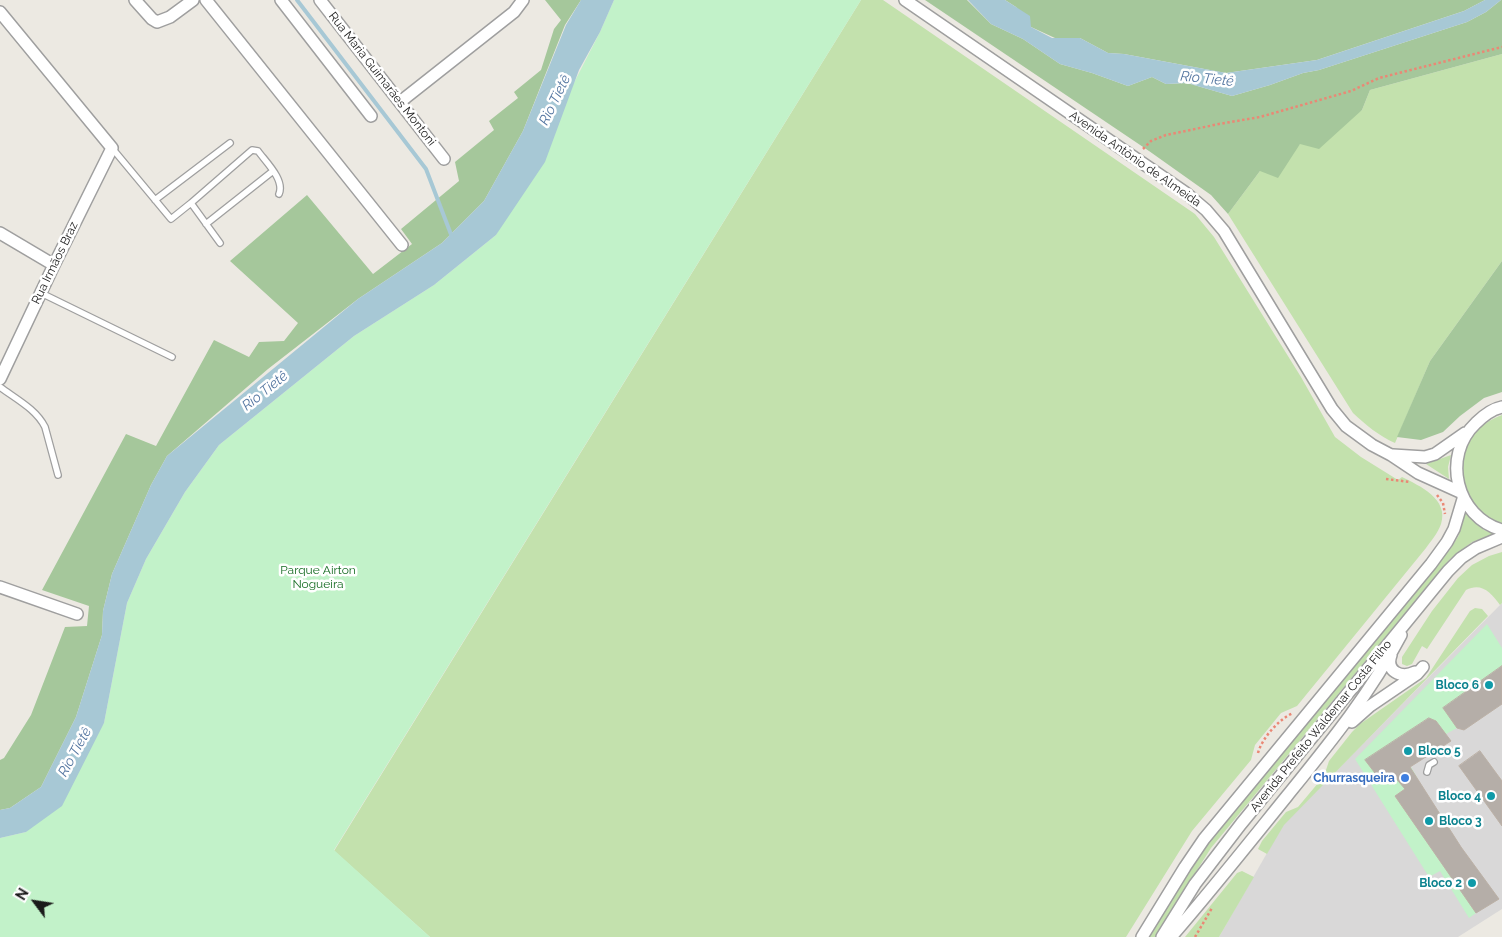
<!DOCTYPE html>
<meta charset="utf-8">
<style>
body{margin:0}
#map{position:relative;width:1502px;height:937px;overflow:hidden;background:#ece9e2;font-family:Raleway,sans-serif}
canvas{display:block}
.north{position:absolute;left:10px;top:877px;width:50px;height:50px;-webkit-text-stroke:4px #fff;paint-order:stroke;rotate:301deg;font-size:14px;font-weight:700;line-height:20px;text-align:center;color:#1b1b1b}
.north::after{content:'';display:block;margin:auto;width:18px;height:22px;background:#1b1b1b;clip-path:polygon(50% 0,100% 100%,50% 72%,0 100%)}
</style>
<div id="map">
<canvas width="1502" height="937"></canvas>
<div class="north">N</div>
</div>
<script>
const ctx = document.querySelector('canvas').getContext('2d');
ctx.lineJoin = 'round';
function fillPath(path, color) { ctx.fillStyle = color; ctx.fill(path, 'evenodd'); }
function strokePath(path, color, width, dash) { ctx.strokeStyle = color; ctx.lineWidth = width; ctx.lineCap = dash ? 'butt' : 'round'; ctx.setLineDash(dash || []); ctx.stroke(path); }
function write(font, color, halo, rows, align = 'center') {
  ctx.font = font + ' Raleway,sans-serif'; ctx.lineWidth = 5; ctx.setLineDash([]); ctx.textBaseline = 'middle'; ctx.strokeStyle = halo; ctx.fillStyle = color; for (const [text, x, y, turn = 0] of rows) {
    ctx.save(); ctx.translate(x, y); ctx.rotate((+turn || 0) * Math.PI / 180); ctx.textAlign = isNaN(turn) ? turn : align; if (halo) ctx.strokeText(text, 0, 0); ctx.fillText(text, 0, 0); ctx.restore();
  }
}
fillPath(new Path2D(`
 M1502,603V909L1458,937H1219L1283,825Z`), '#d9d8d8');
fillPath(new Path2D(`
 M861,0H883L1195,214L1214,237L1301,377L1335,437L1361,457L1398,480L1402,477C1420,486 1449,499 1441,524C1438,533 1431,541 1426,548L1297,706L1281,713L1255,745L1251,760L1192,831L1126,937H430L334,851Z
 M1502,54V261L1430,361L1395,443C1379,436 1366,425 1353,413L1228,214L1260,171L1300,144L1362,110L1370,90Z
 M1502,415V526C1463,510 1447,460 1479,429C1486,422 1494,418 1502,415Z
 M1451,455L1448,467L1449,479L1426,464Z
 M1462,510L1484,530L1494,534L1472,542L1450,559L1211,848L1155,937H1149L1207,844L1451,548L1459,535Z
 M1502,552V603L1500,605C1491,592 1481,582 1466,590L1427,649L1422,646L1412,664L1407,666L1402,664V657L1432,611L1458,578L1472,565L1489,556Z
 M1475,608L1482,609L1488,616L1284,825L1267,854L1258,849L1262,841L1286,812L1298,807L1324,776L1329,761L1352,732L1360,724L1426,678L1470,611Z
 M1242,871L1254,877L1219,937H1185L1237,873Z`), '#c3e1ad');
fillPath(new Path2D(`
 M545,0H581L565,25L523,131L484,201L442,243L358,299L268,369L167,456L151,485L112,574L103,611L102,635L76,717L41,787L10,808L0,810V760L4,758L31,715L65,627L87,626L89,606L42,590L126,434L156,446L214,340L249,357L259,342L284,341L298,323L230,261L307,195L373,274L412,244L401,229L459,181L455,162L494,130L489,121L518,98L514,92L541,70L554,29L561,20Z
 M925,0H967L991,24L1023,39L1060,64L1092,73L1128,86L1152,77L1166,84L1187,83L1232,96L1270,85L1303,73L1319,70L1467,22L1486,12L1501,0H1502V54L1370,90L1362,110L1319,149L1300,144L1278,178L1260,171L1228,214L1211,195L1149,151Z
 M1005,0H1485L1464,11L1317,60L1226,73L1124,54L1108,53L1080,38H1055L1031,27L1016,7Z
 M1502,261V392L1484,398L1460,416L1443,432L1421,440L1397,437L1430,361Z`), '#a5c79b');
fillPath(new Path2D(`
 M614,0H861L334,850L430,937H0V838L26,832L104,723L127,603L146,559L185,492L219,445L354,336L434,285L496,235L600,32Z
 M1487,624L1502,648V666L1444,708L1457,728L1446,734L1436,721L1429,718L1366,761L1382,780L1411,767L1418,779L1395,796L1476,913L1469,918L1440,871L1429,877L1355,759Z`), '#c2f2c9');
fillPath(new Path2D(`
 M581,0H614L600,32L579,70L545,162L496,235L434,285L354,336L219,445L185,492L146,559L127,603L104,723L62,806L26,832L0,838V810L10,808L41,787L76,717L102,635L103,611L112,574L151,485L167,456L358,299L442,243L484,201L523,131L566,25Z
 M968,0H1005L1030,16L1031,27L1052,38H1080L1108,53L1124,54L1226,73L1317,60L1464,11L1485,0H1501L1486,12L1467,22L1319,70L1303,73L1270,85L1232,96L1187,83L1166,84L1152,77L1128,86L1092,73L1060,64L1023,39L991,24Z`), '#a7c8d5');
strokePath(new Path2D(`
 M297,0L426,169L452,237`), '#a7c8d5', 4);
const building = new Path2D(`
 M1502,666V704L1464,730L1457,728L1443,708Z
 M1429,718L1436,721L1451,741L1410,767L1461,847L1499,899L1476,913L1395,796L1405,789L1393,775L1381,781L1365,760Z
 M1480,751L1502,781V826L1459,766Z`);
fillPath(building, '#b5aea8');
strokePath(building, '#bcb1a6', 1);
const service = new Path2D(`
 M112,148L171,219L191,203
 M155,200L230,143
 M206,224L273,171
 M220,243L191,203L252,150L258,151C266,162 285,180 279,194
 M41,293L172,357
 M0,387C16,399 36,409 45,427L58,475
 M1427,772L1429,765L1434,762`);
const minor = new Path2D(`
 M135,0L152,19L157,22L170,17L193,0
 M206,0L402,245
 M281,0L371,116
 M320,0L444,159
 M905,0L1186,193L1206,210L1224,231L1332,409L1346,426L1372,445L1391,455L1418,473L1460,492
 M0,12L112,148L54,265L0,379
 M400,102L514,12L523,0
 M0,233L54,265
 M1502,407C1492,409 1483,416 1476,423C1441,456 1456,517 1502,530
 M1393,455L1425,457L1435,454L1465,433
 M0,587L77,614
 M1391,655C1385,671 1401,679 1415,672
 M1352,722L1370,706L1417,674L1423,667
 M1142,937L1185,867L1204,839L1431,564L1447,542L1454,529L1463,499
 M1162,937L1195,884L1241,824L1448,571L1461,558L1476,548L1502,537
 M1171,937C1211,891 1249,843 1287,796C1329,744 1370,694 1401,635`);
strokePath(service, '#9f9f9f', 8);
strokePath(minor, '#9f9f9f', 14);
strokePath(new Path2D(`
 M1143,149L1151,141L1166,135L1219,124L1260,117L1351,91L1379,78L1502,47
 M1386,479L1410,482
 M1437,495L1443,503L1445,514
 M1258,753C1262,738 1279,719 1293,713
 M1195,937L1212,908`), '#ea8875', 2.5, [2.5, 2.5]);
strokePath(service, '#fff', 5.5);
strokePath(minor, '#fff', 11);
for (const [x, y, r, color] of [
 [1489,685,5,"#0f9aa8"],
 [1408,751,5,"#0f9aa8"],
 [1405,778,5,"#3f7fe0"],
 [1491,796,5,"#0f9aa8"],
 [1429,821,5,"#0f9aa8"],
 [1472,883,5,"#0f9aa8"]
]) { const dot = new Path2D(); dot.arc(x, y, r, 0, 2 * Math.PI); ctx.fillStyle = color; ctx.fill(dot); strokePath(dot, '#fff', 2); }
write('12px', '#1b1b1b', '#fff', [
 ["Rua Maria Guimarães Montoni",382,79,52],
 ["Avenida Antônio de Almeida",1135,159,35],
 ["Rua Irmãos Braz",55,263,-64],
 ["Avenida Prefeito Waldemar Costa Filho",1321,726,-51]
]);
write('12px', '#166c23', '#fff', [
 ["Parque Airton",318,570],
 ["Nogueira",318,584]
]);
write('bold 12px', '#0d838f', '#fff', [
 ["Bloco 6",1479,685],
 ["Bloco 5",1418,751,"left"],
 ["Bloco 4",1481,796],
 ["Bloco 3",1439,821,"left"],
 ["Bloco 2",1462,883]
], 'right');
write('bold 12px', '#366cbe', '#fff', [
 ["Churrasqueira",1395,778]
], 'right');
write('italic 14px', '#5375a0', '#fff', [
 ["Rio Tietê",1207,79,6],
 ["Rio Tietê",555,100,-64],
 ["Rio Tietê",265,391,-39],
 ["Rio Tietê",75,752,-61]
]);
</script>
